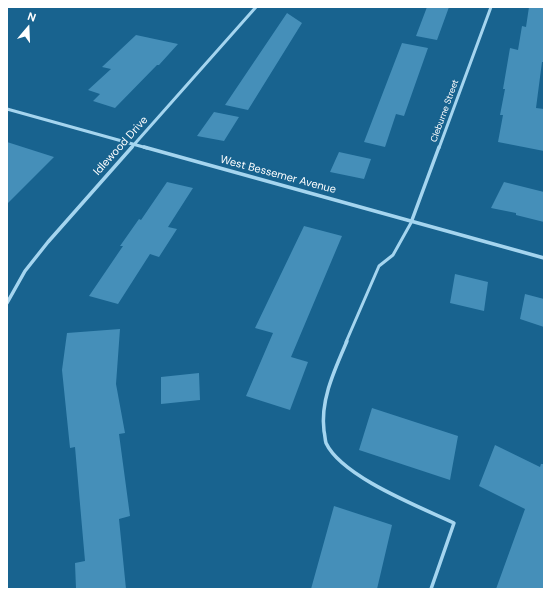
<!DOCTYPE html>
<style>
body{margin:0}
#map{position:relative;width:551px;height:596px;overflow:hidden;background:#18638f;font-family:"DM Sans",sans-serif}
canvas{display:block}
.frame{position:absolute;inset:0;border:8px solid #fff;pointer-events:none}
.north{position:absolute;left:8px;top:8px;width:40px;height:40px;-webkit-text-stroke:3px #18638f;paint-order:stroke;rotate:19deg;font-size:11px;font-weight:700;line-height:16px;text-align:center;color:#fff}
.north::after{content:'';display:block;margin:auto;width:14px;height:18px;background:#fff;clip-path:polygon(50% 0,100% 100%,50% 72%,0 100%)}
</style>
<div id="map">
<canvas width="551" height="596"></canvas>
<div class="frame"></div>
<div class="north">N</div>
</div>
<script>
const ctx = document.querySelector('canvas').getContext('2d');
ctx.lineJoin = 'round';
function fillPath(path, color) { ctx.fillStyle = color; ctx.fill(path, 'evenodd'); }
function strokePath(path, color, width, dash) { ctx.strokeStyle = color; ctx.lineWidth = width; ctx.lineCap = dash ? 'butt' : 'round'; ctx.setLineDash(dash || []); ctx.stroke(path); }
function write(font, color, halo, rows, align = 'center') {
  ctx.font = font + ' "DM Sans",sans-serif'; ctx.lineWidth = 3.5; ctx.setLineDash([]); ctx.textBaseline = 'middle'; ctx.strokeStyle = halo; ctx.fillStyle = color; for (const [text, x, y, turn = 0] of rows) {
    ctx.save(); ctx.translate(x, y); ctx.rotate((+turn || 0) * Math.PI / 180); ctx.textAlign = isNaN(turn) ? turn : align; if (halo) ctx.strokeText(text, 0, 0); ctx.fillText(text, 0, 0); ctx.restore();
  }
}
fillPath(new Path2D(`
 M427,7H449L437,40L416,36Z
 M529,7H544V62H542L536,108L544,109V151L498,142L503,115H500L505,89H503L510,48L518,50L522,26L526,27Z
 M287,13L302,23L248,110L225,105Z
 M136,35L178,44L159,65H157L115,108L93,101L100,94L88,90L111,69L102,67Z
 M402,43L428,48L404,116L396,114L385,147L364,142Z
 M214,112L239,117L224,141L197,136Z
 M7,142L54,157L7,204Z
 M339,152L371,159L364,179L330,172Z
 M167,182L193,188L168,227L177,229L159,257L150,254L118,304L89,296L123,246H120L139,219L141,220Z
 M504,182L544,192V222L516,215V213L491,208Z
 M304,226L342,236L291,357L308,362L290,410L246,396L273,333L255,328Z
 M455,274L488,282L484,311L450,303Z
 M525,294L544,299V327L520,319Z
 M120,329L116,384L125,433L119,434L130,516L119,519L126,589H76L75,563L85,561L75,447L70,448L62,370L67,333Z
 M199,373L200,400L161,404V377Z
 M372,408L458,436L450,480L359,450Z
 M495,445L540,467L541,464H544V589H496L525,509L479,486Z
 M334,506L392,525L377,589H311Z`), '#458fb9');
strokePath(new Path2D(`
 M346,342L379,266L393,255L412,221`), '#a5d5ef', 3);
strokePath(new Path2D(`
 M347,341C335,369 320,400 324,431C325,435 325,440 326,443C342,477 420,507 454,523L431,589`), '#a5d5ef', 3.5);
strokePath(new Path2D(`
 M7,109L147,148
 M131,148L256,7
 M439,148L491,7`), '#a5d5ef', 3);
strokePath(new Path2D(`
 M144,147L544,258
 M412,220L439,147
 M7,303L25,271L48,242L132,147`), '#a5d5ef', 3.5);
write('9px', '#fff', '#18638f', [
 ["Cleburne Street",445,111,-70]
]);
write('11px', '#fff', '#18638f', [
 ["Idlewood Drive",121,146,-48],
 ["West Bessemer Avenue",278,175,15]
]);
</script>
